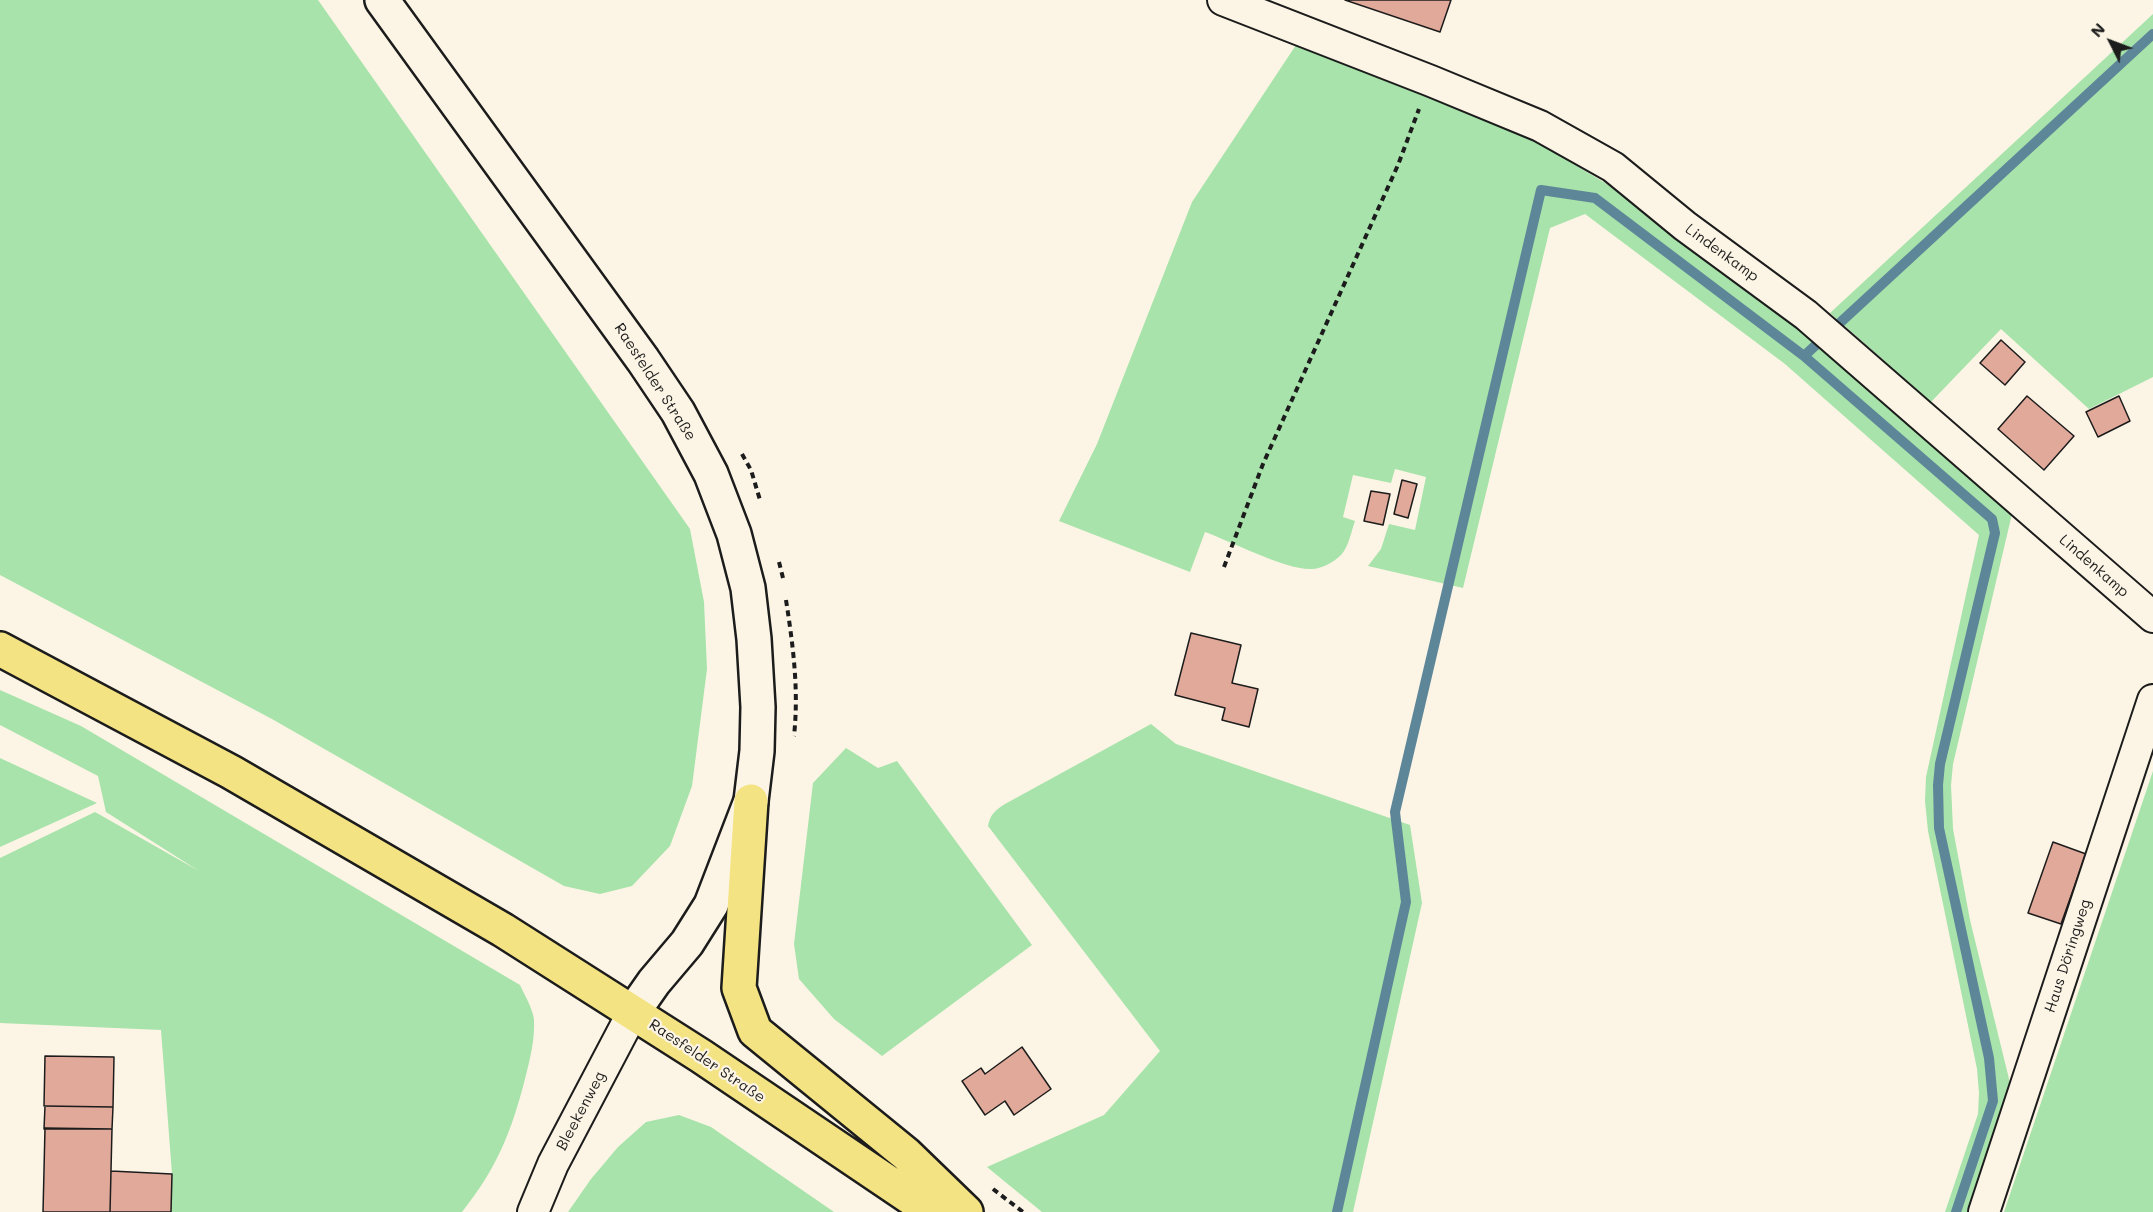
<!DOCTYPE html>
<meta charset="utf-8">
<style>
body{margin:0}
#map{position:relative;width:2153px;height:1212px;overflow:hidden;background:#fcf5e5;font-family:Mali,sans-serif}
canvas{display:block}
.north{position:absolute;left:2081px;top:12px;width:60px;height:60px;-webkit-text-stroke:4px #fcf5e5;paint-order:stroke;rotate:312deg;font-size:16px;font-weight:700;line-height:24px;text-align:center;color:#1c1c1c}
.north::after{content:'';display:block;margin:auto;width:21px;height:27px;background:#1c1c1c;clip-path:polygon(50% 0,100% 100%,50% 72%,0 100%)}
</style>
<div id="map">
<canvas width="2153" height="1212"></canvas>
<div class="north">N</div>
</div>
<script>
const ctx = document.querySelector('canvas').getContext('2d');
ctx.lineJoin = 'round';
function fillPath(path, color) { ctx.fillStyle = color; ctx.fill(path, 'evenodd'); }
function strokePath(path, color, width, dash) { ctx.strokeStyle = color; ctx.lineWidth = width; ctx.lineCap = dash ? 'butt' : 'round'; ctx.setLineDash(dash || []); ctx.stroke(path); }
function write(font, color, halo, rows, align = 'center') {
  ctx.font = font + ' Mali,sans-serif'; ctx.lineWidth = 4.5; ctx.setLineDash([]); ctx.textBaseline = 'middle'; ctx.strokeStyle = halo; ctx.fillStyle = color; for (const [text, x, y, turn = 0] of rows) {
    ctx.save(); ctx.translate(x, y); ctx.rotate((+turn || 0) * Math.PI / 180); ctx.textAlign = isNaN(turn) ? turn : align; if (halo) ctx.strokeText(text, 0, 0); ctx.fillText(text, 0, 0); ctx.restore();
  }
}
fillPath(new Path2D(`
 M0,0H318L690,529L704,602L707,669L692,786L670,846L632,886L600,894L564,886L272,719L0,575Z
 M2153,14V377L2089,409L2001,329L1931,402L1830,313Z
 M1296,45L1529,137L1610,186L1807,333L2012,514L1953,764L1951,785L1953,829L1970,920L2010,1083L1967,1212H1945L1978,1114L1979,1093L1977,1069L1928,831L1925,801L1926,777L1979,535L1785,364L1585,214L1550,228L1463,588L1368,566L1381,549L1389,524L1415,530L1426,477L1395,469L1391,483L1353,475L1343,517L1355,521C1351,532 1349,546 1341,555C1334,562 1321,569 1312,569C1288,571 1230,541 1205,532L1190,572L1059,521L1097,444L1192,202Z
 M0,690L81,726L520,985C525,996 533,1009 534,1020C535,1040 530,1059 525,1079C511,1133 497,1168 462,1212H171L172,1174L161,1030L0,1023V858L95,812L199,871L106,812L98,776L0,725Z
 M1151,724L1176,744L1410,825L1422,903L1353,1212H1042L987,1167L1104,1115L1160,1051L988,826C990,815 995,810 1005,804Z
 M846,748L878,768L897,761L1032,945L882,1056L834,1019L799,979L794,944L813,783Z
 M0,758L97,803L0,847Z
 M2153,771V1212H2004Z
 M679,1115L711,1127L834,1212H568L591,1179L618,1147L646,1122Z`), '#a7e3aa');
strokePath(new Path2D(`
 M1337,1212L1406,902L1395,812L1541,190L1595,198L1804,356
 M1956,1212L1993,1101L1989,1058L1939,828L1938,785L1940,764L1995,533L1992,519L1804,356L2153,34`), '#5e8699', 10);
const building = new Path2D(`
 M1345,0H1451L1440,32Z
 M2001,340L2025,362L2005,385L1980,363Z
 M2027,396L2074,436L2044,470L1998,429Z
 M2119,396L2130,421L2098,437L2086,412Z
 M1402,480L1417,484L1408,518L1394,514Z
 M1371,491L1390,494L1383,525L1364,521Z
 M1191,633L1241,645L1232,683L1258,689L1249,727L1222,720L1225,708L1175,695Z
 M2053,842L2086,854L2061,924L2028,913Z
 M1022,1047L1051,1089L1014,1115L1005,1101L985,1115L962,1081L981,1068L985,1074Z
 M45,1056L114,1057L113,1107L44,1106Z
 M45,1106L113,1107L112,1129H44Z
 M45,1128L112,1129L110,1212H43Z
 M111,1171L172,1174L171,1212H110Z`);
fillPath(building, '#e1a999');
strokePath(building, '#1c1c1c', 1.5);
const street = new Path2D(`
 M1223,0L1431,81L1540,126L1613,167L1685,226L1806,315L2153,617
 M533,1212L553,1164L633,1012
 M1984,1212L2153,700`);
const secondary = new Path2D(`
 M382,0L643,360L678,412L711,474L734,534L748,588L754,639L758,707L757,751L751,801L711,905L687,943L654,982L633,1012`);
const primary = new Path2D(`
 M0,649L231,772L503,930L701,1056L932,1212
 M751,801L739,988L755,1031L906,1154L966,1212`);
strokePath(street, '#1c1c1c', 34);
strokePath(secondary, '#1c1c1c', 38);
strokePath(primary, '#1c1c1c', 38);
strokePath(new Path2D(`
 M742,454L751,470L760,500
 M779,562L783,578
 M1224,567L1263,464L1398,165L1419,109
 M786,600C793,645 799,690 794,736
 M993,1189L1023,1212`), '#1c1c1c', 4, [6, 4.5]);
strokePath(street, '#fcf5e5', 30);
strokePath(secondary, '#fcf5e5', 33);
strokePath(primary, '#f4e382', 33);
write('15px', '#1c1c1c', '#fcf5e5', [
 ["Lindenkamp",1722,253,36],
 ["Raesfelder Straße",655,382,57],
 ["Lindenkamp",2094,566,41],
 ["Haus Döringweg",2068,956,-72],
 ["Raesfelder Straße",707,1061,34],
 ["Bleekenweg",581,1111,-62]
]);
</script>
